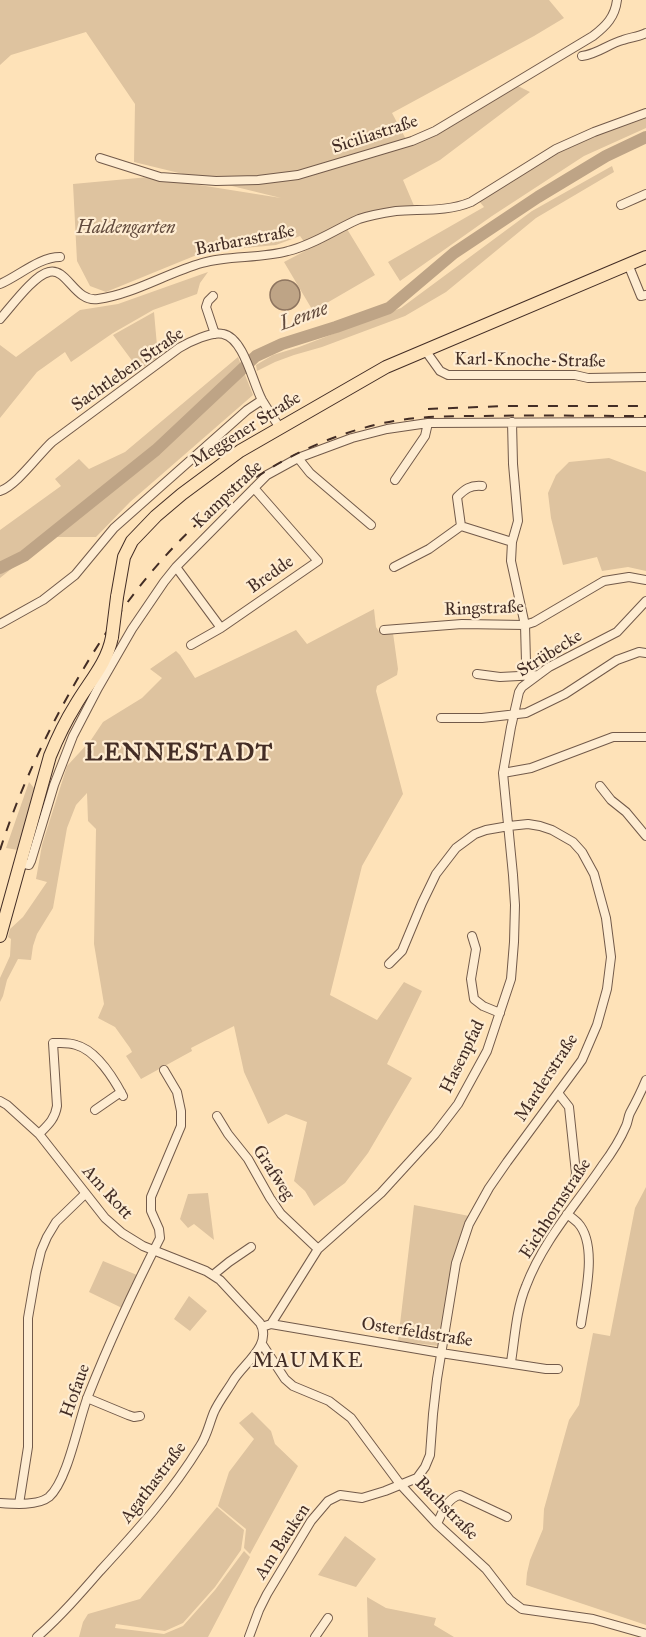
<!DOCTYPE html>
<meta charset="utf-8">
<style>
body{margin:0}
canvas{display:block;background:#fee2b8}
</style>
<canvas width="646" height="1637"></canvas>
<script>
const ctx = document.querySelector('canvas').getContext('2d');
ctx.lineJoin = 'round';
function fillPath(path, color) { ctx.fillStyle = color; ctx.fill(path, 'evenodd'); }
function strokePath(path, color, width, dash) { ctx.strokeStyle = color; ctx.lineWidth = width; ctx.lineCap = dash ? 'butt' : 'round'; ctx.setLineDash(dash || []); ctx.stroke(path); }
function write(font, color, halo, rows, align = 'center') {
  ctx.font = font + ' "IM FELL Great Primer",serif'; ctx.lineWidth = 4.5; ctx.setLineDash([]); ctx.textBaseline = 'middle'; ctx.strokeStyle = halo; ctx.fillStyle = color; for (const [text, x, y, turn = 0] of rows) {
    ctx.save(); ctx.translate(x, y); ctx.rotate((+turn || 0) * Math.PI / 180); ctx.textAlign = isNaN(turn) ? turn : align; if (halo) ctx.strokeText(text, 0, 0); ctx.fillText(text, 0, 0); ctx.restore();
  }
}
fillPath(new Path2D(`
 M0,0H549L564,18L534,36L392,113L409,145L518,86L530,92L440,160L403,180L415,208L371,211L358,216L305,243L300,236L276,245L204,252L106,292L90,286L77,261L73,184L149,177L281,198L134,162L135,104L86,32L11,55L0,65Z
 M646,118V128L584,156L492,216L400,281L388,262L484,207L479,201L555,153L592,137Z
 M612,166L614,172L536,218L446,292L405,316L322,347L294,355L275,362L257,371L256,365L273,355L299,347L401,308L532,211Z
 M347,229L375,275L313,311L284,262Z
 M208,272L200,283L197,294L153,310L113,333L71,362L65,352L37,372L0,418V345L16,357L80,310L118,304Z
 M154,312L158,357L139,370L113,335Z
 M238,357L253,395L130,502L96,537H51L0,578V530L61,486L55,479L79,459L89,469L125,452Z
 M609,458L646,472V571L628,567L602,571L597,557L563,565L551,518L548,493L556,475L569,462Z
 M374,609L376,627L380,633H393L398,669L397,675L377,686L376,691L403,794L362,866L330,995L377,1020L404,982L422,991L387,1064L412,1078L368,1153L345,1183L314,1206L305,1191L294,1181L307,1122L286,1114L268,1124L244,1072L234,1026L191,1048L192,1051L141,1079L126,1056L132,1052L130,1048L115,1027L98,1018L104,1004L94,944L96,829L88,821L87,793L76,805L67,828L53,908L37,934L33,946L31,960L18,959L7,980L3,996L0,1002V978L10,956L11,939L8,937L10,929L23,917L47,882L36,879L42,845L67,766L91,740L103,722L142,698L162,678L150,669L176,651L180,655L195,678L296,630L307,644Z
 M29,782L34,788L18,850L6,848Z
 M646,1187V1625L526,1585L527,1573L530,1560L543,1529L544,1509L569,1420L579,1405L593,1333L610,1336L635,1208Z
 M208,1193L214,1240L194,1224L188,1228L180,1219L188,1194Z
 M414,1205L469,1216L455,1252L439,1346L398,1341Z
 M103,1261L137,1275L122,1308L89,1292Z
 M189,1296L207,1311L190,1331L174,1319Z
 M252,1412L271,1431L275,1444L298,1466L250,1554L244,1548L246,1529L218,1506L229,1472L254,1439L239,1423Z
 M217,1507L244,1530L241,1550L215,1587L183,1623L165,1631L116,1624L115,1628L164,1634L183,1626L215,1590L244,1551L250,1557L208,1637H79L83,1622L88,1614L140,1599Z
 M345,1536L376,1559L356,1587L318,1575Z
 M367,1597L386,1608L436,1618L434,1625L454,1637H368Z`), '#dec39f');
const water = new Path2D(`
 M270 295a15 15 0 1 1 30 0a15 15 0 1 1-30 0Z`);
fillPath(water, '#bea486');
strokePath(water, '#8d745f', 1.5);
strokePath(new Path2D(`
 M0,568L24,556L156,450L256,356L282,344L336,327L389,308L454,253L538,197L606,156L646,137`), '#bea486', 12);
const street = new Path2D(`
 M582,56C598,54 608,44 623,40C631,37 638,37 646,33
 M100,158L160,177L216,181L258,180L298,175L412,141L435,131L593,36C606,26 615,17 617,0
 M621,205L646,194
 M628,264L641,296L646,295
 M0,284C19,276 39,257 60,257
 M213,296L208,301L206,307L215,334
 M0,319C11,307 34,275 49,272C67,267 75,303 98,299C134,294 167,273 202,263C229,255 260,259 288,251C313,245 336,229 359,219C371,215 383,213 396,211C421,209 447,212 471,202L556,149L594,132L646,113
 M425,350L440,371L448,375H575L588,378L646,377
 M512,422L513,464L518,521L512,542L511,561L525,625L526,662
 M298,458L310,473L371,525
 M395,480L425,436L428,423
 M482,486C470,485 465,489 457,497L461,526L512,542
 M0,491C16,486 38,455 52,442L179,348C189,342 212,331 223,334C244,338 253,384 262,400C268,410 274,419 280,428
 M176,567L221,628
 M394,567L429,549L461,526
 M0,624L43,600L75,575L114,528L247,410L262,400
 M384,630L462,624L525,625L534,622L604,581L629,577L646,580
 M191,645L221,628L318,561L254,488
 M477,674L500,677L538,675
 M441,718H482L526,713L565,694L617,660L639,652L646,653
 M503,773L531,768L613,737H646
 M600,786L611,800L626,812L646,836
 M20,863L29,865L31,861L54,785L73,736L98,688L132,629L164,582L176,567L267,475L298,458L352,438L387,429L428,423L646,422
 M472,936L476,949L471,979L474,999L483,1006L500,1013
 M558,1093L569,1107L576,1173L575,1180
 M0,1101L7,1105L39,1134L105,1218L122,1233L143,1246L206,1271L220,1280L260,1323C273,1345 243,1364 233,1381C227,1391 219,1401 214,1412C209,1424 207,1436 200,1446C172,1492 136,1532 100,1571C80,1594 60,1617 37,1637
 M95,1110L121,1092
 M217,1116L228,1134L248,1159L270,1198L281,1214L318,1249
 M39,1134C48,1125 55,1119 57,1106L53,1043C60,1043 69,1042 76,1045C96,1050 114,1079 123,1096
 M567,1214C571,1217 575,1220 578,1223C598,1245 585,1296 581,1324
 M213,1275L229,1262L251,1247
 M271,1324L441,1353L546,1369H558
 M262,1327L271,1324L318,1249L381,1193L435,1134L458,1104L487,1051L511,979L514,942L515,905L513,875L503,773L511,727L519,692L522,687L549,667L617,632L646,601
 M262,1344L285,1379L293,1386L329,1401L351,1418L400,1484L437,1524L486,1569L510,1600L522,1609L593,1619L646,1634
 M511,1362C515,1337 516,1310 526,1286C543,1241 575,1206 602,1166C611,1154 620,1140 626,1126C628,1122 628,1117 630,1113C636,1102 641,1092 646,1080
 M87,1398L128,1415L134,1417L140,1416
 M0,1503C13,1504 38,1506 49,1497C68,1480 78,1422 88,1396C109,1343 134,1289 160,1238L159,1229L151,1211V1197L181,1126V1111L177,1092L164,1070
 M19,1504L28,1447V1318L36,1272L41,1251L47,1237L56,1222L85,1194
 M437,1524C442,1513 447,1498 460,1495L507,1517
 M249,1637L259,1610L267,1594L311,1521L328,1501L340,1495L362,1498L385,1491L417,1478L425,1467L430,1455L433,1414L437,1379L456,1263L469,1224L489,1188L507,1162L582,1060L597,1025L607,989L611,957L606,918L594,874L582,852L573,842L552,830L540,826L528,824L509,826L486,830L475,834L456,848L436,874L422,903L402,951L389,964
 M315,1637L328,1618`);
const primary = new Path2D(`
 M117,597L124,557L132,541L156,516L182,494L240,451L386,367L646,257
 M0,936L50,756C57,739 65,722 75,706C88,683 107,664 112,637`);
strokePath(street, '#725a4a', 10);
strokePath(primary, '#432d25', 14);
strokePath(street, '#feecd1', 8);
strokePath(primary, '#fee2b8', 12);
strokePath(new Path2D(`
 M428,409L505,406H646
 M0,850C20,788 48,729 81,673C149,557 243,456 379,424C413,416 448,416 482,416C537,415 592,416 646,416`), '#432d25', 2, [10, 10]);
const primaryBridge = new Path2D(`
 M112,637L117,597`);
strokePath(primaryBridge, '#432d25', 14, []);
strokePath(primaryBridge, '#fee2b8', 12);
write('18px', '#432d25', '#feecd1', [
 ["Siciliastraße",375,135,-18],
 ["Barbarastraße",245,241,-11],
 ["Karl-Knoche-Straße",530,361,1],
 ["Sachtleben Straße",128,370,-35],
 ["Meggener Straße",246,430,-32],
 ["Kampstraße",228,495,-44],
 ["Bredde",271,575,-35],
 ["Ringstraße",484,609,-2],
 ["Strübecke",550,654,-32],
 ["Hasenpfad",463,1057,-64],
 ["Marderstraße",547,1078,-57],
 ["Grafweg",273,1173,57],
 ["Am Rott",107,1193,48],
 ["Eichhornstraße",556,1209,-57],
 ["Osterfeldstraße",417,1333,9],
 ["Hofaue",76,1391,-70],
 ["Agathastraße",154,1483,-53],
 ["Bachstraße",446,1509,45],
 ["Am Bauken",283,1542,-57]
]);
write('italic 18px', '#624b3d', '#feecd1', [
 ["Haldengarten",126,229]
]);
write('italic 20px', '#624b3d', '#feecd1', [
 ["Lenne",304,317,-20]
]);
ctx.letterSpacing = '1.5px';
write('21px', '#432d25', '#feecd1', [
 ["MAUMKE",308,1362]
]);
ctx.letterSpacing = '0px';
ctx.letterSpacing = '1.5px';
write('bold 24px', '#432d25', '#feecd1', [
 ["LENNESTADT",179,754]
]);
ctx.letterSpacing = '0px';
</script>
